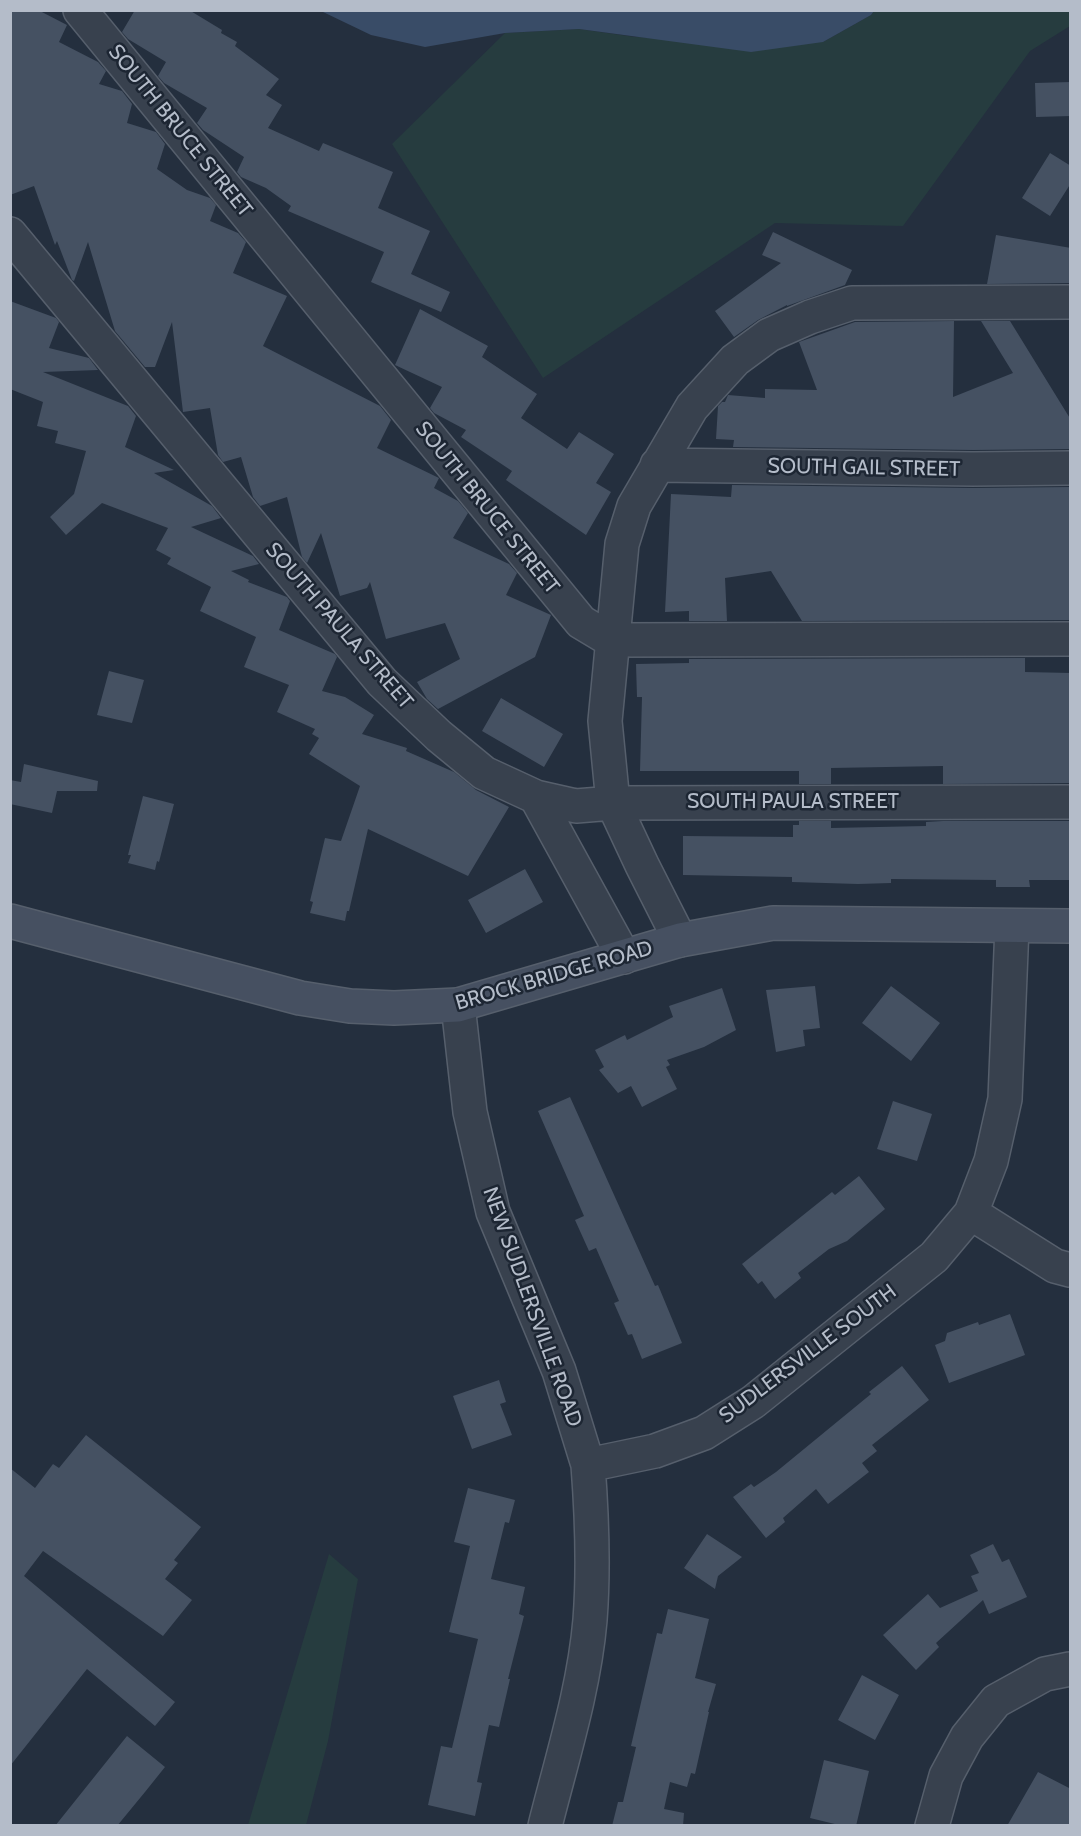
<!DOCTYPE html>
<style>
body{margin:0}
#map{position:relative;width:1081px;height:1836px;overflow:hidden;background:#242f3e;font-family:Cabin,sans-serif}
canvas{display:block}
.frame{position:absolute;inset:0;border:12px solid #b4bcc9;pointer-events:none}
</style>
<div id="map">
<canvas width="1081" height="1836"></canvas>
<div class="frame"></div>
</div>
<script>
const ctx = document.querySelector('canvas').getContext('2d');
ctx.lineJoin = 'round';
function fillPath(path, color) { ctx.fillStyle = color; ctx.fill(path, 'evenodd'); }
function strokePath(path, color, width, dash) { ctx.strokeStyle = color; ctx.lineWidth = width; ctx.lineCap = dash ? 'butt' : 'round'; ctx.setLineDash(dash || []); ctx.stroke(path); }
function write(font, color, halo, rows, align = 'center') {
  ctx.font = font + ' Cabin,sans-serif'; ctx.lineWidth = 5; ctx.setLineDash([]); ctx.textBaseline = 'middle'; ctx.strokeStyle = halo; ctx.fillStyle = color; for (const [text, x, y, turn = 0] of rows) {
    ctx.save(); ctx.translate(x, y); ctx.rotate((+turn || 0) * Math.PI / 180); ctx.textAlign = isNaN(turn) ? turn : align; if (halo) ctx.strokeText(text, 0, 0); ctx.fillText(text, 0, 0); ctx.restore();
  }
}
fillPath(new Path2D(`
 M874,11H1070V26L1030,51L903,226L775,223L543,378L392,144L505,33L579,29L635,37L823,42L871,15Z
 M329,1554L358,1579L328,1741L306,1825H248Z`), '#263c3f');
fillPath(new Path2D(`
 M321,11L874,10V11L871,15L823,42L751,52L579,29L505,33L425,47L371,35Z`), '#394c67');
fillPath(new Path2D(`
 M10,10H38L67,25L59,42L98,62L106,71L99,84L122,91L132,104L127,123L156,132L165,144L157,169L187,190L210,198L216,205L210,221L238,233L246,242L233,273L287,296L263,346L380,406L391,420L377,448L439,478L434,488L458,501L468,513L453,538L509,564L517,573L506,595L551,615L535,657L438,709L427,699L417,682L460,659L445,623L386,639L370,582L367,588L340,596L321,533L307,563L302,557L287,497L260,506L253,497L241,457L223,462L218,455L210,408L183,412L172,322L155,367H145L115,331L88,242L74,281L72,280L57,241L55,245L34,186L10,195Z
 M135,10H189L222,30L221,33L237,42L235,46L279,79L266,95L282,105L268,128L319,151L323,143L393,172L378,208L430,231L411,274L450,292L441,312L371,282L384,252L288,211L291,206L266,188L241,177L237,172L244,157L203,130L197,123L207,108L164,83L158,76L166,62L128,39L122,32Z
 M1071,82V116L1036,117L1035,83Z
 M1050,153L1071,166V183L1050,216L1022,198Z
 M773,232L852,270L845,285L787,306V305L758,320L734,337L715,311L781,263L762,255Z
 M996,235L1071,248V283L987,284Z
 M10,301L56,318L59,322L49,348L89,358L98,370L43,372L128,406L136,416L125,447L174,470L154,473L212,506L221,518L191,527L253,556L259,564L231,571L249,580L248,582L287,597L290,601L279,630L335,654L337,657L322,691L345,697L374,715L362,734L407,748L406,751L454,772L476,790L509,807L468,876L368,829L349,911H347L345,921L310,913L313,902L310,901L325,838L341,841L360,786L309,754L319,738L312,734L315,729L277,712L289,685L244,667L256,637L200,611L211,587L167,564L171,558L156,550L168,528L102,503L66,535L50,517L74,494L86,451L55,443L58,431L37,426L43,402L10,389Z
 M420,309L488,346L482,357L537,394L521,418L567,449L579,432L614,454L596,483L611,492L586,535L506,480L512,471L461,437L466,430L434,413L430,408L442,387L395,365Z
 M954,321L953,397L1013,373L981,321H1010L1071,420V449L973,450L733,447L734,440L716,439L718,406L722,402H725L728,395L765,398V389L817,390L799,342L855,322Z
 M732,485L973,488L1071,487V620L802,621L771,571L725,578L727,621H689V611L665,612L671,494L731,497Z
 M1025,658V672L1071,673V783L943,784V766L831,768V784H799V771H640L642,697H637L636,664L689,663V659Z
 M109,671L144,680L132,723L97,715Z
 M501,698L563,734L544,767L482,731Z
 M24,764L98,781L97,791H57L52,813L10,804V780L21,782Z
 M143,796L174,804L159,862L157,861L155,870L128,863L131,855H128Z
 M799,821H831V828L926,826V822L943,821H1071V880H1029L1030,887H996V880L891,879V883L858,884L792,882V877L683,875V836L793,837V825H799Z
 M525,869L543,902L486,933L468,900Z
 M815,986L820,1028L803,1030L805,1046L776,1052L766,990Z
 M891,986L940,1023L911,1061L862,1023Z
 M722,988L736,1030L704,1047L667,1060L670,1065L666,1067L677,1089L642,1107L631,1086L618,1093L599,1070L604,1067L595,1050L625,1035L627,1040L673,1017L669,1006Z
 M570,1097L655,1286L658,1285L682,1343L642,1359L632,1334L628,1335L614,1303L619,1301L596,1248L589,1251L575,1220L584,1216L538,1111Z
 M893,1101L932,1114L917,1161L877,1149Z
 M859,1176L885,1209L847,1241L829,1249L798,1273L801,1278L775,1299L762,1281L758,1284L742,1264L832,1192L835,1195Z
 M1010,1314L1025,1355L949,1383L935,1345L945,1341L947,1333L978,1322L979,1325Z
 M902,1366L929,1400L872,1445L877,1451L862,1463L869,1472L828,1504L816,1489L783,1518L785,1522L766,1538L733,1497L751,1484L754,1487L776,1472L871,1394L869,1392Z
 M499,1380L506,1402L500,1404L512,1435L472,1449L453,1396Z
 M86,1435L201,1527L174,1560L178,1563L165,1579L192,1600L163,1636L43,1551L24,1576L175,1702L155,1726L87,1669L10,1766V1468L35,1488L53,1464L59,1468Z
 M468,1488L515,1500L509,1523L505,1522L491,1579L525,1587L519,1614L524,1616L508,1679H510L499,1727L489,1725L477,1782L482,1783L475,1816L428,1805L441,1746L452,1748L478,1639L449,1632L470,1546L454,1542Z
 M707,1534L742,1557L718,1576L715,1589L684,1568Z
 M993,1544L1002,1562L1009,1559L1027,1597L989,1614L983,1600L936,1643L939,1647L916,1670L883,1635L928,1594L940,1608L978,1591L971,1576L979,1573L970,1555Z
 M668,1609L709,1619L695,1678L716,1684L708,1712H709L695,1774L691,1773L687,1787L670,1782L664,1809L684,1813L683,1826H612L618,1802H623L636,1747L631,1746L657,1633L662,1634Z
 M862,1675L899,1695L875,1740L838,1720Z
 M127,1736L165,1767L145,1792L117,1826H55Z
 M824,1760L869,1771L856,1826H843L810,1818Z
 M1038,1772L1071,1789V1826H1007Z`), '#455162');
const street = new Path2D(`
 M80,10L581,622L611,640L1070,639
 M10,234L382,682L439,736L484,773L536,797L576,806L613,803L1070,802
 M657,465L973,469L1070,468
 M536,797L624,957
 M680,940L642,865L613,803L605,721L622,544L634,506L692,407L735,360L769,335L810,317L852,303L1070,302
 M458,1005L470,1112L493,1212L559,1371L588,1465
 M971,1213L1055,1266L1070,1270
 M545,1826C562,1758 584,1690 590,1620C594,1568 592,1517 588,1465L655,1451L704,1433L753,1402L934,1257L971,1213L991,1161L1005,1099L1012,926
 M932,1826L946,1776L967,1737L996,1701L1045,1674L1070,1669`);
const secondary = new Path2D(`
 M10,921L300,998L350,1006L394,1008L458,1005L680,940L773,923L1070,926`);
strokePath(street, '#565f6c', 36);
strokePath(secondary, '#565f6c', 36);
strokePath(street, '#38414e', 33);
strokePath(secondary, '#465061', 33);
write('21px', '#b4bcc9', '#1d2633', [
 ["SOUTH BRUCE STREET",180,131,51],
 ["SOUTH GAIL STREET",864,468,1],
 ["SOUTH BRUCE STREET",487,508,51],
 ["SOUTH PAULA STREET",339,626,49],
 ["SOUTH PAULA STREET",793,802],
 ["BROCK BRIDGE ROAD",554,976,-16],
 ["NEW SUDLERSVILLE ROAD",532,1307,70],
 ["SUDLERSVILLE SOUTH",808,1354,-37]
]);
</script>
